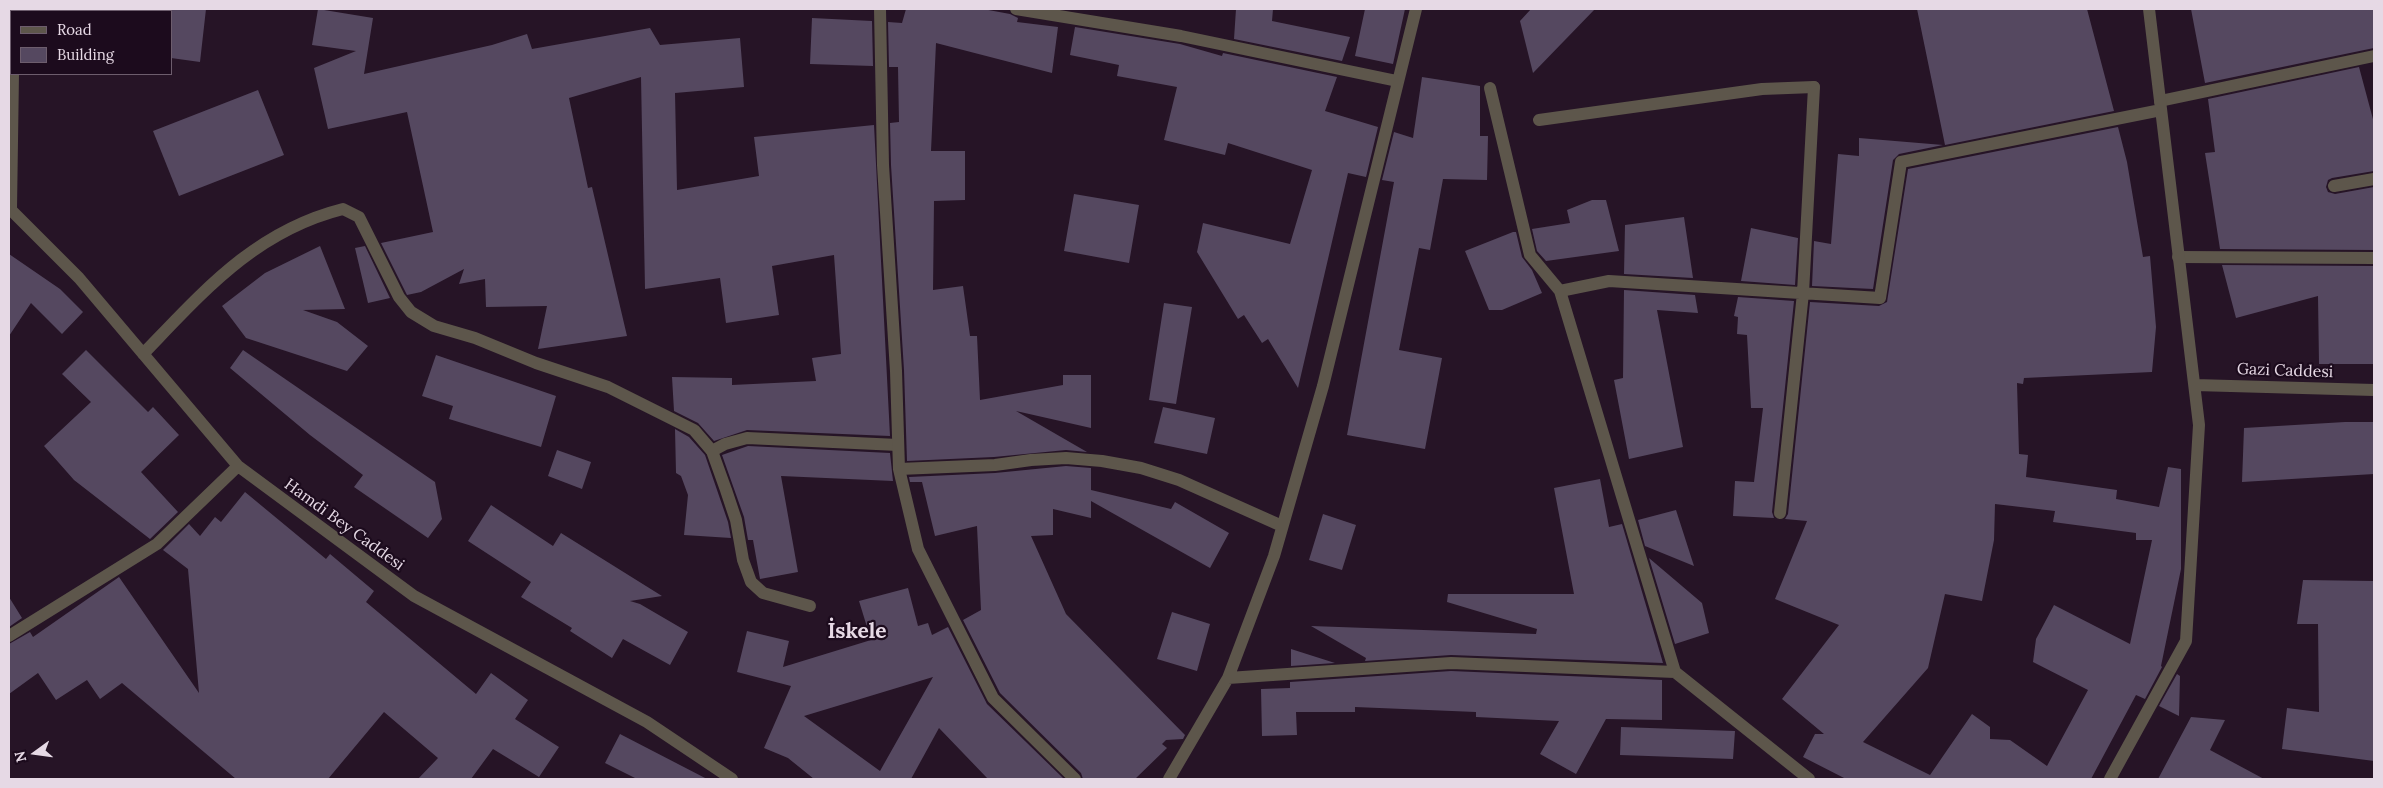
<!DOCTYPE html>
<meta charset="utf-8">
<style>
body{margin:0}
#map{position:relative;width:2383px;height:788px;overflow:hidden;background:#261426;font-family:Lora,serif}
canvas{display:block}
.frame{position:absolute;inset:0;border:10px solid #e6d9e5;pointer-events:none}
.legend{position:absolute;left:10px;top:10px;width:162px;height:65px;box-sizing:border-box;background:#1c0b1d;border:1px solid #6d5d6d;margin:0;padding:6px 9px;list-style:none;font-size:15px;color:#e6d9e5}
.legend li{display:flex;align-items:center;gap:10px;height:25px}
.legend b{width:25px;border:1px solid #6d5d6d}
.north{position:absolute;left:10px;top:728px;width:50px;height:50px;-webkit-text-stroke:4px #1c0b1d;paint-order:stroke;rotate:256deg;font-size:14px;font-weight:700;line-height:20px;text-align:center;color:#e6d9e5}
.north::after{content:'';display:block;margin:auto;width:18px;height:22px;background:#e6d9e5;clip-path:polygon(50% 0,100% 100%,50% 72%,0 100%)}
</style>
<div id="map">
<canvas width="2383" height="788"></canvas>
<div class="frame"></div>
<ul class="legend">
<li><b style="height:6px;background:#5d564b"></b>Road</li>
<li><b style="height:14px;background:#554860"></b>Building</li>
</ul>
<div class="north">N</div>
</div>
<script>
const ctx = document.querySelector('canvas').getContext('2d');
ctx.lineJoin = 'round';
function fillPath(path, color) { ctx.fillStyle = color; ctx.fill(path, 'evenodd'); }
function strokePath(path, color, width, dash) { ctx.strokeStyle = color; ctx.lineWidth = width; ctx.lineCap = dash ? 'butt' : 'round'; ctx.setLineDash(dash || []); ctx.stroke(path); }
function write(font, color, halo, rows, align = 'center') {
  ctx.font = font + ' Lora,serif'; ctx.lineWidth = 4.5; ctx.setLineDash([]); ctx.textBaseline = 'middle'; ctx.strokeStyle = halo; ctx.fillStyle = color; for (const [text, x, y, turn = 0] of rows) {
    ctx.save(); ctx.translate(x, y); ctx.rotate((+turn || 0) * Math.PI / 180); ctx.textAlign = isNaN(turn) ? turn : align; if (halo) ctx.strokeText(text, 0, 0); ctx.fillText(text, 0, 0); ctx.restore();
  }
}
fillPath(new Path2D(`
 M171,9H206L200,62L171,58Z
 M318,9L373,18L364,74L492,45L527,34L532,49L650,28L660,45L740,38L744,87L675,93L677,190L759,176L754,137L874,125L890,436L747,430L714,441L698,423L674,411L672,377L732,378V385L816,381L812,358L841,354L834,255L772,266L779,315L726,323L720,278L645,289L641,77L569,98L588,188L592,187L627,336L538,349L547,306L486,307L485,279L459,284L464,269L421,292L407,295L381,243L433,232L407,112L328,129L314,68L356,51L312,45Z
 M906,9H983L1010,14L1018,18L1017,22L1058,27L1052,73L936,43L931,151H965V200L934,201L933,290L963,286L970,336H977L980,400L1063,385V375H1091V428L1016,411L1087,452L1066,450L994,457L907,461L904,370L891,165L890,123L899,122L898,67H889L888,22L902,23Z
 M1236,9H1273L1272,21L1350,37L1342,61L1234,39Z
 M1365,9H1405L1393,64L1355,56Z
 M1531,9H1595L1533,73L1520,21Z
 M1917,9H2087L2114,111L1945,145Z
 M2191,9H2374V48L2205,83Z
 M812,18L872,21L873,66L810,64Z
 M1075,27L1180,44L1222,56L1223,53L1337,77L1325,111L1378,127L1366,177L1348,173L1298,388L1268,339L1262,343L1244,315L1238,319L1197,252L1203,223L1290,244L1312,170L1228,143L1225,155L1164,140L1177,87L1117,76L1119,65L1070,55Z
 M2359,67L2374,123V171L2332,178L2328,180L2326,187L2328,192L2335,194L2374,187V250L2220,249L2205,153L2215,152L2208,99Z
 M1422,77L1480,86V136H1488L1487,180L1443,179L1430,250L1419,248L1399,350L1442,358L1425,449L1347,435L1394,182L1382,180L1394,132L1413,138Z
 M258,90L284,155L179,196L153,131Z
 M2118,127L2127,162L2143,257L2150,256L2156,327L2152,372L2024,378L2023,384L2017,383L2019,454L2028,455L2026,477L2117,490L2116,499L2159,507L2168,467L2181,469V569L2161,666L2162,667L2145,699L2136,695L2091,779H1846L1803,757L1815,734H1824L1782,699L1839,625L1775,599L1807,521L1785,519L1788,514L1810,302L1879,306L1887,302L1908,169ZM1995,504L2055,511L2053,522L2136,533V540H2152L2130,644L2054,605L2036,639L2033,662L2088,690L2047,766L2010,740L1990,739V727L1972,714L1930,775L1863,742L1928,668L1945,594L1982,601L1994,540Z
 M1859,138L1943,145L1899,154L1893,160L1873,289L1812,286L1814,241L1831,244L1838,154L1859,156Z
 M1074,194L1139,205L1129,263L1064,251Z
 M1592,200H1606L1619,251L1546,261L1537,251L1532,229L1570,223L1567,210Z
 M1684,217L1693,278L1624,274L1625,225Z
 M1751,228L1798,238L1795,285L1741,281Z
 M1513,232H1516L1522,257L1532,270L1542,293L1502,310H1489L1465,251Z
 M320,246L345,309L303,310L337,322L368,346L347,371L246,338L222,306L265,273Z
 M365,246L390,298L368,303L355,248Z
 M9,254L60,289L83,312L62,334L31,303L9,336Z
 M2222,265L2374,266V364H2319L2318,296L2236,318Z
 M1624,290L1695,295L1698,313L1657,310L1683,447L1629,459L1614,380L1623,378Z
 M1738,297L1794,301L1772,512L1774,518L1733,516L1735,481L1754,482L1763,408H1751L1747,335L1737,334L1738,317L1734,316Z
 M1164,303L1192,307L1176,404L1149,400Z
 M86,350L148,412L153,407L179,435L141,472L178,512L150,539L74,480L44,446L91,402L62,374Z
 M243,350L435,482L442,519L428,538L354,487L363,475L310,435L230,368Z
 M436,355L556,396L541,447L449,419L453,406L422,396Z
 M1163,407L1215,418L1207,454L1154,443Z
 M2345,422H2374V474L2242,482L2244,428Z
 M675,429L689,437L705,455L728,522L731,538L684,535L688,495L681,476L676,473Z
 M748,446L890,453L893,481L781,476L798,572L760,579L753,540H748L744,517L722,455Z
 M557,450L591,462L582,489L548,476Z
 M1066,466L1091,468V490L1171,509L1175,502L1229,533L1210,568L1091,501V518L1053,509V535L1031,536L1066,614L1185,735L1183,739L1166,740L1162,744L1167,748L1135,779H1083L1081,773L1000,693L963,620L981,610L977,526L935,536L922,482H910L909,477L995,473Z
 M1600,479L1609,527L1622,524L1663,663L1451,655L1365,661L1366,658L1311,626L1536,634L1537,629L1447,602L1448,594H1574L1554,488Z
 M245,492L326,559L330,554L374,591L366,602L476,694L491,673L528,700L515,719L559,747L539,777L493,749L471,779H418L438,758L384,712L328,779H236L122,683L100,699L87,680L56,700L38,673L9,694V644L30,632L33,637L119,577L199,693L188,569L163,550L189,524L200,536L215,517L221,522Z
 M491,505L553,546L561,533L662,596L630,601L640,604L688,632L670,665L623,639L612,658L570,631L572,628L521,597L531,582L468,541Z
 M1676,510L1694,566L1645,546L1638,520Z
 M1323,514L1356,525L1342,570L1309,560Z
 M1649,558L1702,603L1709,633L1675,644Z
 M2303,580L2374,581V761L2282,749L2287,708L2319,712L2318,624H2297Z
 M908,588L918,626L928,623L932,635L948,627L987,704L1064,779H988L939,728L911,779H814L788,758L764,748L791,686L737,672L747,631L789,641L783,667L871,640L859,601ZM933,677L880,771L804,716Z
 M9,597L22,618L9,627Z
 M1172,612L1210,624L1197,671L1157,659Z
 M1291,649L1335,663L1291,666Z
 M1451,671L1662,680V720L1606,719L1576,774L1540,754L1559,721L1476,717V712L1355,707V712H1296L1297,735L1262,736L1261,689L1290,688V682Z
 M2177,674L2180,676L2179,716L2159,706Z
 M2191,717L2225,720L2210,750L2264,779H2158Z
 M1621,727L1735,731L1733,759L1620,755Z
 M620,734L707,779H637L605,763Z`), '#554860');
strokePath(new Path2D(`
 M2160,101L2374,56
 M1539,120L1762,89L1814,87
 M2334,186L2374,179
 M2178,257L2374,258
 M712,451L725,444L747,438L898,445`), '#5d564b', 12);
strokePath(new Path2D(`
 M880,9L883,165L896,371L899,469L918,549L993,698L1075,779
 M1016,9L1181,36L1397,81
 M13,11V9
 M1490,88L1530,255L1560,291L1675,672
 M9,208L79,278L238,466L414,596L647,722L732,779
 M11,209L13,74
 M1560,291L1609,281L1880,298L1901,162L2161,110
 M143,354C203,292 255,231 343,209L359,217L399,297L411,312L434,326L475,338L536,363L608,387L694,430L712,451L726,490L736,520L743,560L751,582L763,593L810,606
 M2195,385L2374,390
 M899,469L995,465L1031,460L1066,458L1102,461L1141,468L1179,480L1282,526
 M1780,513L1803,293L1814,87
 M9,636L157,544L238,466
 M1228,678L1451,663L1675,672L1809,779
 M1169,779L1228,678L1274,556L1323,386L1416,9
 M2110,779L2186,641L2199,425L2149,9`), '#5d564b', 12);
write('16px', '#e6d9e5', '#1c0b1d', [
 ["Gazi Caddesi",2285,371,2],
 ["Hamdi Bey Caddesi",344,525,36]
]);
write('bold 21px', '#e6d9e5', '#1c0b1d', [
 ["İskele",857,632]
]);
</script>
